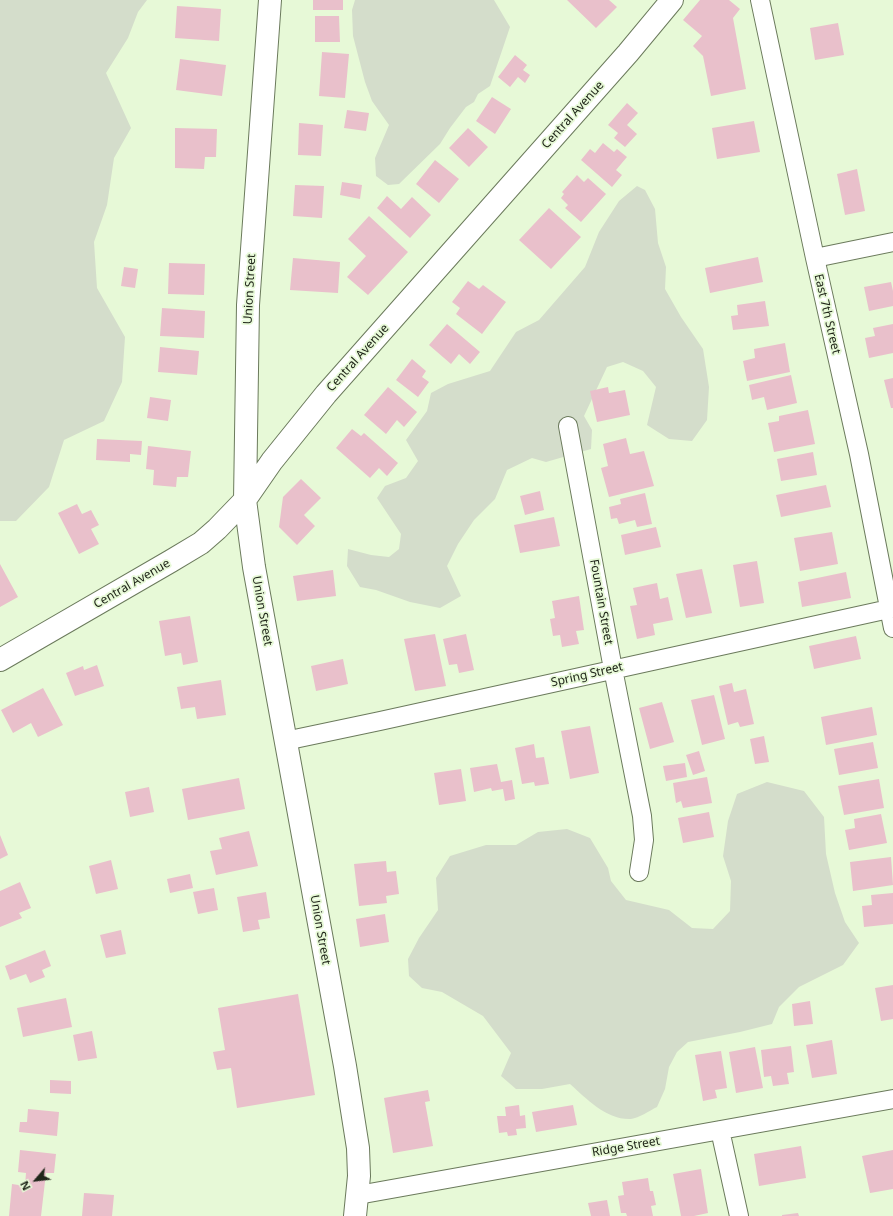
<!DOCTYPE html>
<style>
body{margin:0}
#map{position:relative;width:893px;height:1216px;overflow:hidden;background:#e7f9d7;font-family:"Noto Sans",sans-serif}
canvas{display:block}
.north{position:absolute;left:16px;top:1160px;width:40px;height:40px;-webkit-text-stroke:3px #e7f9d7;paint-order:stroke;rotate:242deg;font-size:11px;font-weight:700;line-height:16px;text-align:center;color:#20261a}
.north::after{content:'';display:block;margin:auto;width:14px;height:18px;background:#20261a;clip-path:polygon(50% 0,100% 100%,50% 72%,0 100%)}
</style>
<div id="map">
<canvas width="893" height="1216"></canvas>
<div class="north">N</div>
</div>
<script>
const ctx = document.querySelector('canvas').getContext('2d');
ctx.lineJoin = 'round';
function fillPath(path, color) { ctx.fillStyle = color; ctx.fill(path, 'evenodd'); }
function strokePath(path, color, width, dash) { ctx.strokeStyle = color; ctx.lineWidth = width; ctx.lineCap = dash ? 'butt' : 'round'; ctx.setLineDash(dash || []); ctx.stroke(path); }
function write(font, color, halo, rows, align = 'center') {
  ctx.font = font + ' "Noto Sans",sans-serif'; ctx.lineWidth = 3.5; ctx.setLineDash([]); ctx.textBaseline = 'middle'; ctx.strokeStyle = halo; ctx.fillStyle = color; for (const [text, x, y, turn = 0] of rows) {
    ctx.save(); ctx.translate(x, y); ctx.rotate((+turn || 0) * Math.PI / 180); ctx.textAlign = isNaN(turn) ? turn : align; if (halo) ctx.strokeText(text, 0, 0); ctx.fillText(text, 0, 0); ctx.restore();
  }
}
fillPath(new Path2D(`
 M0,0H147L138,12L128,38L106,73L131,128L114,158L107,205L94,242L97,288L125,337L122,382L104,421L64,440L49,487L16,521H0Z
 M355,0H494L510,27L490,86L478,94L474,102L466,107L450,128L440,144L399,184L388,185L376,176L375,158L389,125L372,101L365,82L353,36L352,10Z
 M637,186L645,190L655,209L658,243L666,267L665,289L681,317L703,349L709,387L707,420L692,441L669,439L647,425L656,387L643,371L623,362L607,367L584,416L592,430L591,449L546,462L532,458L507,470L495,499L474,520L458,544L447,566L461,596L440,608L410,602L376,590L360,587L347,566L348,549L371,555L389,557L399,549L401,534L377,498L385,486L406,478L418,461L406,440L427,411L431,393L448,384L490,371L516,332L539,320L585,267L599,232L619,201Z
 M767,782L804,791L824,817L826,854L835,893L845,922L859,943L843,965L799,987L779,1007L772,1024L740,1032L688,1042L677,1052L669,1067L665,1089L657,1107C649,1111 639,1118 631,1119C606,1120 587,1099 570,1084L542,1089H516L501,1076L511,1053L483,1016L442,992L422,988L409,976L408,959L419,938L438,910L436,878L450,856L486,845H516L538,832L567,829L590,838L608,868L611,881L626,900L669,910L692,928L713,929L730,911L731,881L723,856L728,821L737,794Z`), '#d4ddcb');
fillPath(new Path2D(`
 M313,0H343V10H313Z
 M567,0H609L617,7L596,28Z
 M700,0H729L740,9L733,18L746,89L711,96L703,56L693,46L702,36L683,20Z
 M177,6L221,9L219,41L175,38Z
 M315,16H339L340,42H315Z
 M838,23L844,55L815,60L810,28Z
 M322,52L349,54L345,98L319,96Z
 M515,55L527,65L523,70L530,75L525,83L518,77L510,87L498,77Z
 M180,59L226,65L222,96L176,90Z
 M492,97L511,109L495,134L476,121Z
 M627,103L638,113L627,125L637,134L625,147L614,138L618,133L608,125Z
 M347,110L369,113L366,131L344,128Z
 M754,121L760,152L717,159L712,128Z
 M299,123L323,125L321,156L298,155Z
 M175,128L217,129L216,157H205L204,169L175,168Z
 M468,128L488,147L469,167L449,148Z
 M603,143L614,152L617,149L627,157L616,170L622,175L612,187L581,160L590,149L595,153Z
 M435,160L459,179L439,203L416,184Z
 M857,169L865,211L845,215L837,174Z
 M577,175L584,182L588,178L606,194L581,222L565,208L568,205L561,198L564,194L562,192Z
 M342,182L362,185L360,199L340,195Z
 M295,185L324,186L322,218L293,216Z
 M387,196L401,209L412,197L431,215L410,238L377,208Z
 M549,208L581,237L551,269L519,240Z
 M369,216L408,252L368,295L347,277L366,256L348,239Z
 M758,257L763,282L710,293L705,268Z
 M293,258L340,262L338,293L290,290Z
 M169,263L205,264L204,295L168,294Z
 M124,267L138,269L135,288L121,286Z
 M468,281L479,289L483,285L506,302L482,334L456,314L460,308L452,302Z
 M891,282L893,291V306L869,311L864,287Z
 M765,301L769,326L733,330L731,316L738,315L737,305Z
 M162,308L205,311L204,338L160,336Z
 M447,324L480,352L470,364L459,354L451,364L429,345Z
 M893,324V353L869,358L865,338L875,336L873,328Z
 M785,343L790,372L747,381L743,361L755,358L754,349Z
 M160,347L199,351L197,375L158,372Z
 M412,359L426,371L422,377L429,382L418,397L396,380Z
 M791,375L797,403L767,410L764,397L752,400L749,385Z
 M893,378V408H891L884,380Z
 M388,387L417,412L404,427L397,420L386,434L364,415Z
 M608,387L609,393L625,390L630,415L597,422L590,391Z
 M150,397L171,400L168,421L147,418Z
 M808,410L815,444L774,452L768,423L779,421V416Z
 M352,429L361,436L364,433L398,463L387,476L379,468L370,478L336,448Z
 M626,438L630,454L644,451L654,486L609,497L601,468L608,466L603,444Z
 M97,439L142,441L141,455L130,454V462L96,460Z
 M148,446L191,451L188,477H177L176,487L153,485L154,470L146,469Z
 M813,452L817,475L781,481L777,459Z
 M301,479L321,498L304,515L315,526L297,545L279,527L283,497Z
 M826,485L831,507L781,517L776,495Z
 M540,491L544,510L525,515L520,496Z
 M645,493L652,524L637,527L635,520L619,524L617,518L611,519L609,507L621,504L620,499Z
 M77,504L82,514L91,510L99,525L91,529L99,544L79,554L58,513Z
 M554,517L560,546L520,553L514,525Z
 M656,527L661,547L625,555L621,535Z
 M832,532L838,564L800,571L794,538Z
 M757,561L764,603L740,607L733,565Z
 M0,564L18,597L0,607Z
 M702,569L712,613L686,618L676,574Z
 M333,570L336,596L297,601L293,576Z
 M846,572L851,598L802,607L798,582Z
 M657,583L660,599L668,597L673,620L653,624L655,635L637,639L630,606L637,605L633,588Z
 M579,596L584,630L576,631L579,644L562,647L560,635L553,636L550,619L555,618L552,601Z
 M190,616L198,662L183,665L181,653L165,656L159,621Z
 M435,634L446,686L415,691L404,639Z
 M466,634L474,670L459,673L457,664L449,665L443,639Z
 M856,636L861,659L814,669L809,646Z
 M343,659L348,684L316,691L311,666Z
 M97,665L104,686L75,696L66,673L83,666L84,670Z
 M221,680L226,715L197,719L195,707L181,709L177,687Z
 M732,683L734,692L746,689L754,724L740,727L738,722L728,725L719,686Z
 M43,688L63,725L38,737L31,723L13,733L1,710Z
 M714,695L725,739L702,745L691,700Z
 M662,702L674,742L650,749L639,708Z
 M872,707L877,735L826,745L821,717Z
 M590,726L599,773L570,779L561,731Z
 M764,736L769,762L755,764L750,739Z
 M873,742L878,768L839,775L834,749Z
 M534,744L536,758L544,757L549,784L535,786L534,782L522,784L515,748Z
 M699,751L705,771L693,775L686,755Z
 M685,763L687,777L666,781L663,766Z
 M497,764L501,782L512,780L515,799L505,801L503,789L492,791L491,788L474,792L470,768Z
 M461,769L466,801L439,805L434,773Z
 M707,777L712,803L683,808L681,801L676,803L673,783Z
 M239,778L245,809L188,820L182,789Z
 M879,779L884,808L844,815L838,786Z
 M149,787L154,812L130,817L125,792Z
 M709,812L714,837L683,843L678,818Z
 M881,814L887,843L849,850L845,830L855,828L854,819Z
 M249,831L258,866L216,875L210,851L222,849L219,838Z
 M0,835L8,855L0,859Z
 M891,857L893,885L853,891L850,862Z
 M111,860L118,889L96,894L89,866Z
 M386,861L387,872L396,871L399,894L386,896L387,903L359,906L354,864Z
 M190,874L193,888L170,893L167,879Z
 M20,882L31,908L19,913L22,918L0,927V891Z
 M214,888L218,910L198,914L193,892Z
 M266,892L270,918L258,920L260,929L243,932L237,897Z
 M893,893V924L864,927L862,906L872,905L871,895Z
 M385,914L389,942L360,947L356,919Z
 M121,930L126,954L106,958L100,935Z
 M45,950L51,966L42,970L45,977L30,983L26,974L10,980L5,966Z
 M893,985V1019L881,1021L875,988Z
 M298,994L315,1095L237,1108L231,1068L217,1070L213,1052L225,1050L218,1008Z
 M66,998L72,1027L23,1037L17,1008Z
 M810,1001L813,1024L794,1026L792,1004Z
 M92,1031L97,1058L78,1061L73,1035Z
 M832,1040L837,1074L812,1078L806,1045Z
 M791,1046L794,1072L787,1073L789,1084L773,1086L771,1076L764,1077L761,1050Z
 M755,1047L763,1088L736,1093L729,1052Z
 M721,1051L727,1088L715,1090L717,1098L703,1101L695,1055Z
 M50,1080L71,1081V1094L50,1093Z
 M428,1090L430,1101L425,1102L433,1146L393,1153L384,1098Z
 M519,1105L520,1116L525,1115L526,1128L516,1129L517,1135L508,1136L507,1132L499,1133L497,1116H506L505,1107Z
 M573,1105L577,1125L536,1132L532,1112Z
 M28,1109L59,1112L57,1136L19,1132L20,1122H27Z
 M801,1146L806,1178L759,1186L754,1154Z
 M20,1150L56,1154L54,1173H46L41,1216H9L12,1184L25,1186L26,1173L18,1172Z
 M893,1150V1189L870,1193L862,1156Z
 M701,1169L708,1213L694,1216H681L673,1174Z
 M648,1178L650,1191H653L656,1205L651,1206L653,1216H627L626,1213H621L618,1196L624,1195L622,1182Z
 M84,1193L114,1195L112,1216H82Z
 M607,1200L610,1216H591L588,1203Z
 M798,1213L799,1216H782V1215Z`), '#e9c0cb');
const street = new Path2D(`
 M760,0L815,258L859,454L893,628
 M815,258L893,242
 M568,426L613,669L642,816L644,840L639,872
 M285,741L380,721L889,609
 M720,1130L739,1216
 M358,1195L893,1099`);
const secondary = new Path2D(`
 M270,0L248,305L245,500L254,567L345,1066L358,1148L359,1176L355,1216
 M0,660L171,561L201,543L217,529L245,500L272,461L326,394L628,53L672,0`);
strokePath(street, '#6b7a5c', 20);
strokePath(secondary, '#6b7a5c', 24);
strokePath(street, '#fff', 18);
strokePath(secondary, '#fff', 22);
write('12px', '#20261a', '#e7f9d7', [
 ["Central Avenue",573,115,-48],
 ["Union Street",250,289,-87],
 ["East 7th Street",827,314,77],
 ["Central Avenue",358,358,-48],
 ["Central Avenue",132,584,-30],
 ["Fountain Street",601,602,80],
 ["Union Street",262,611,80],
 ["Spring Street",587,675,-13],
 ["Union Street",320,930,80],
 ["Ridge Street",626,1147,-10]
]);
</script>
